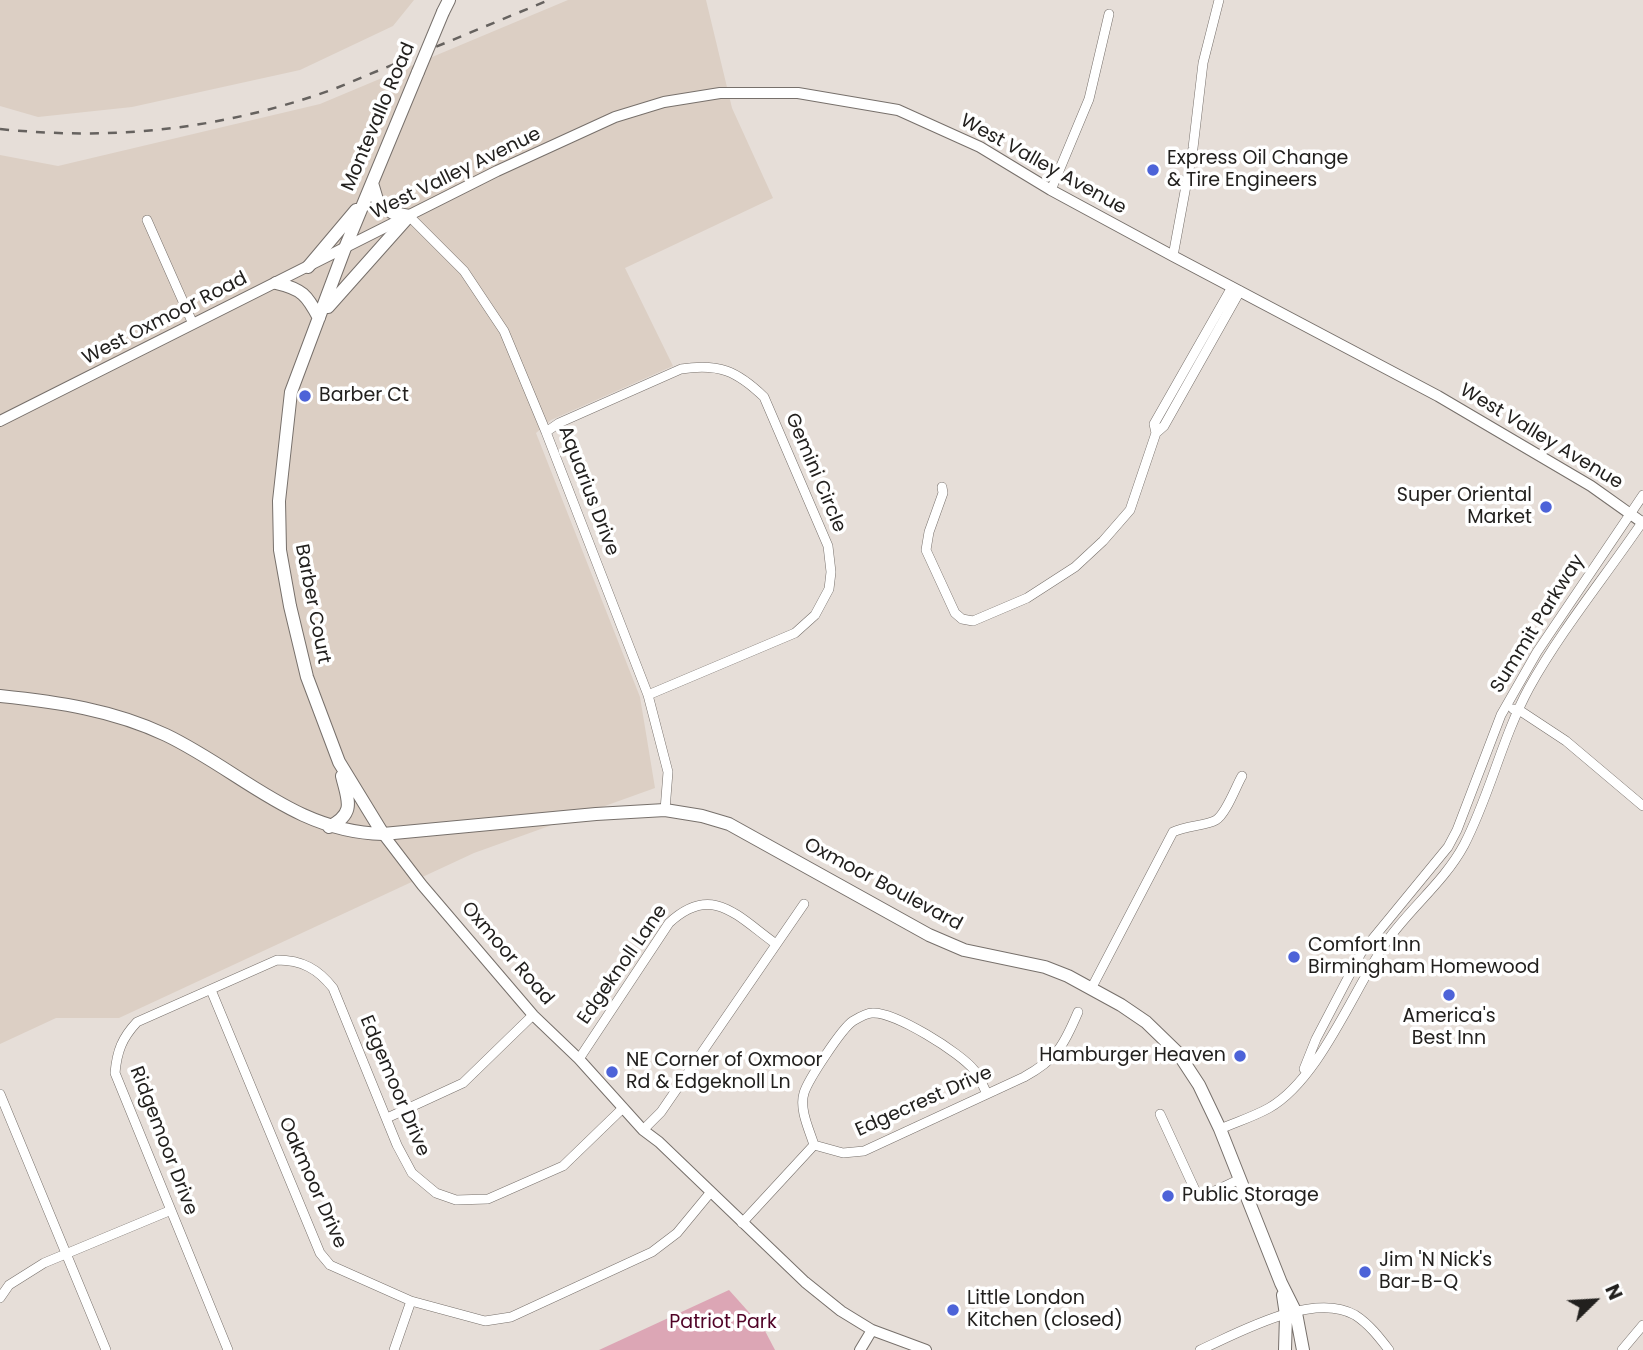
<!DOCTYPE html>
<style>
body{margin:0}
#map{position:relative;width:1643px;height:1350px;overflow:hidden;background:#e6ded8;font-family:Poppins,sans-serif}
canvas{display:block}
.north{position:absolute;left:1559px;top:1266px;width:70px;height:70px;-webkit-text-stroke:5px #fff;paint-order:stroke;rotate:66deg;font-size:19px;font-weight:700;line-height:28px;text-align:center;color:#22201e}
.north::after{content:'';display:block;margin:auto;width:24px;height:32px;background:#22201e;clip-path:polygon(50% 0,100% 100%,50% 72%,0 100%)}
</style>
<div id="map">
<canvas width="1643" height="1350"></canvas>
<div class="north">N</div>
</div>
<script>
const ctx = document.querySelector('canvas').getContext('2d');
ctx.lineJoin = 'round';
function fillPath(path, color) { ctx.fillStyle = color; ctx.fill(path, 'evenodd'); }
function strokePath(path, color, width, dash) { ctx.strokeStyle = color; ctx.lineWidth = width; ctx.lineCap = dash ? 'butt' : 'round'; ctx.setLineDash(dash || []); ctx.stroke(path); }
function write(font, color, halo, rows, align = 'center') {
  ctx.font = font + ' Poppins,sans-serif'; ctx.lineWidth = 7; ctx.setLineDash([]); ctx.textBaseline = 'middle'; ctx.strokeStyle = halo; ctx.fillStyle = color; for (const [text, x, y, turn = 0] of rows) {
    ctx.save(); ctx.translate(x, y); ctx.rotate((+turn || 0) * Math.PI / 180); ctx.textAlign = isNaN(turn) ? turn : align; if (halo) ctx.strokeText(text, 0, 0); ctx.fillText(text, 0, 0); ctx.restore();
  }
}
fillPath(new Path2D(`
 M0,0H414L393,26L300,70L132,107L38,117L0,106Z
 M568,0H706L732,108L773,198L625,268L673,366L551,420L536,433L640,697L655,788L474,853L119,1018H56L0,1044V155L58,166L320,104Z`), '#dccfc4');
fillPath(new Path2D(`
 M729,1290L764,1329L775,1350H599Z`), '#dca6b5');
const minor = new Path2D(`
 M1051,190L1089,99L1109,14
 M409,216L464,271L504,331L546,432L648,695L668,772L665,810
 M147,220L193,324
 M1173,256L1193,148L1203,63L1219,0
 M546,432L559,423L681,369C719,363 737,371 764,397L828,546L831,572L829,589L815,615L795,633L648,695
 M1156,433L1164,426L1240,291
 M942,487L943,493L929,532L926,550L955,613L962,619L973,621L1027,598L1075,567L1103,541L1130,510L1156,433L1154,424L1232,287
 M1513,709L1519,710L1566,741L1643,806
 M1091,989L1173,832C1187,825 1206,826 1216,820C1226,814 1236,786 1242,776
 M211,990L320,1253L330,1265L411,1301L485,1321L511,1317L652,1252L677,1233L710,1193
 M579,1059L669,923C712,883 737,916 776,944
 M1304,1069L1316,1039L1361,953L1448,847L1457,830L1501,715L1537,652L1643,495
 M0,1094L106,1350
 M1160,1114L1195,1190L1202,1197L1240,1179
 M387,1118L463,1083L533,1015
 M1220,1129C1236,1122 1253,1117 1269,1108C1320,1079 1354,988 1387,941C1411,907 1444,882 1464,845C1490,795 1502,738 1529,688C1562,629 1605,577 1643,521
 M643,1130L661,1112L804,904
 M814,1145L843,1153L864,1151L1024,1077C1057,1059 1064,1045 1078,1012
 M814,1145C809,1129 799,1109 804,1093C808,1080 842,1028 853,1021C858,1018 867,1013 872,1013C894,1011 961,1053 974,1070C980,1077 983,1086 987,1094
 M742,1223L814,1145
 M0,1298L9,1285L44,1263L169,1211
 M228,1350L115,1073C117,1051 122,1038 137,1022L277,960C302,960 318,969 333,988L397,1145L412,1173L436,1193L456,1200L488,1199L563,1166L623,1108
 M394,1350L411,1301
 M1200,1350C1240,1332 1313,1291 1355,1315C1369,1324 1379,1337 1389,1350
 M1622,1350L1643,1325`);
const tertiary = new Path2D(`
 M0,421L497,171L615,117L664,102L720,93H798L898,110L980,147L1051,190L1173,256L1438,396L1591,486L1643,523
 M383,834L422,885L533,1015L579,1059L643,1130L659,1142L805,1282L841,1311L872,1330L926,1350
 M860,1350L872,1330`);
const secondary = new Path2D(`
 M443,12L449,0
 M372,183L378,203L393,213L409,216
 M308,267L356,210
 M276,283C302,289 307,295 319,318
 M328,307L409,216
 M0,696C58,702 113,710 166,735C241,771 295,832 383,834L596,814L665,810L702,816L729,824L929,935L964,950L1045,967L1068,976L1121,1005L1146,1022L1178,1053L1199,1085L1220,1129L1281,1283L1296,1313L1303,1350
 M329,827C356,813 348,801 342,776
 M383,834L339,762L307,677L290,606L280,550L279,501L291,392L345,248L418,72
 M1283,1295L1286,1315L1285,1350`);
strokePath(minor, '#77706b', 10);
strokePath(tertiary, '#77706b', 12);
strokePath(secondary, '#77706b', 14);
strokePath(minor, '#fff', 9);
strokePath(tertiary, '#fff', 10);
strokePath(secondary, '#fff', 12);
strokePath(new Path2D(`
 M0,129C117,141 223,129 334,89L549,0`), '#66625f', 2.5, [9, 9]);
const secondaryBridge = new Path2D(`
 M418,72L443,12`);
strokePath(secondaryBridge, '#77706b', 14, []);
strokePath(secondaryBridge, '#fff', 12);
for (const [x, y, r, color] of [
 [1153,170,7,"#4d63d8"],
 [305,396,7,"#4d63d8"],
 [1546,507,7,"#4d63d8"],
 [1294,957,7,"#4d63d8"],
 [1449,995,7,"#4d63d8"],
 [1240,1056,7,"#4d63d8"],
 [612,1072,7,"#4d63d8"],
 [1168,1196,7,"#4d63d8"],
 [1365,1272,7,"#4d63d8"],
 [953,1310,7,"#4d63d8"]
]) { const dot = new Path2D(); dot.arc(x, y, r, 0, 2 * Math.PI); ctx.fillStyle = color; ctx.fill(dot); strokePath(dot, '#fff', 2.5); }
write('19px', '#22201e', '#fff', [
 ["Montevallo Road",379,117,-67],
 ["West Valley Avenue",1043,165,29],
 ["West Valley Avenue",456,174,-26],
 ["West Oxmoor Road",165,319,-27],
 ["West Valley Avenue",1541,437,31],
 ["Gemini Circle",815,473,67],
 ["Aquarius Drive",588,491,69],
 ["Barber Court",312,604,79],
 ["Summit Parkway",1538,624,-58],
 ["Oxmoor Boulevard",883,885,28],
 ["Oxmoor Road",507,954,49],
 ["Edgeknoll Lane",623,965,-55],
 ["Edgemoor Drive",394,1086,67],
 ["Edgecrest Drive",924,1102,-24],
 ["Ridgemoor Drive",163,1141,69],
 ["Oakmoor Drive",312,1183,66]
]);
write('19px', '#22201e', '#fff', [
 ["Express Oil Change",1167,159],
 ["& Tire Engineers",1167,181],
 ["Barber Ct",319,396],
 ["Super Oriental",1532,496,"right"],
 ["Market",1532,518,"right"],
 ["Comfort Inn",1308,946],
 ["Birmingham Homewood",1308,968],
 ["America's",1449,1017,"center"],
 ["Best Inn",1449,1039,"center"],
 ["Hamburger Heaven",1226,1056,"right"],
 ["NE Corner of Oxmoor",626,1061],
 ["Rd & Edgeknoll Ln",626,1083],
 ["Public Storage",1182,1196],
 ["Jim 'N Nick's",1379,1261],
 ["Bar-B-Q",1379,1283],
 ["Little London",967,1299],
 ["Kitchen (closed)",967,1321]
], 'left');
write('19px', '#500226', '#fff', [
 ["Patriot Park",723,1323]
]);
</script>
